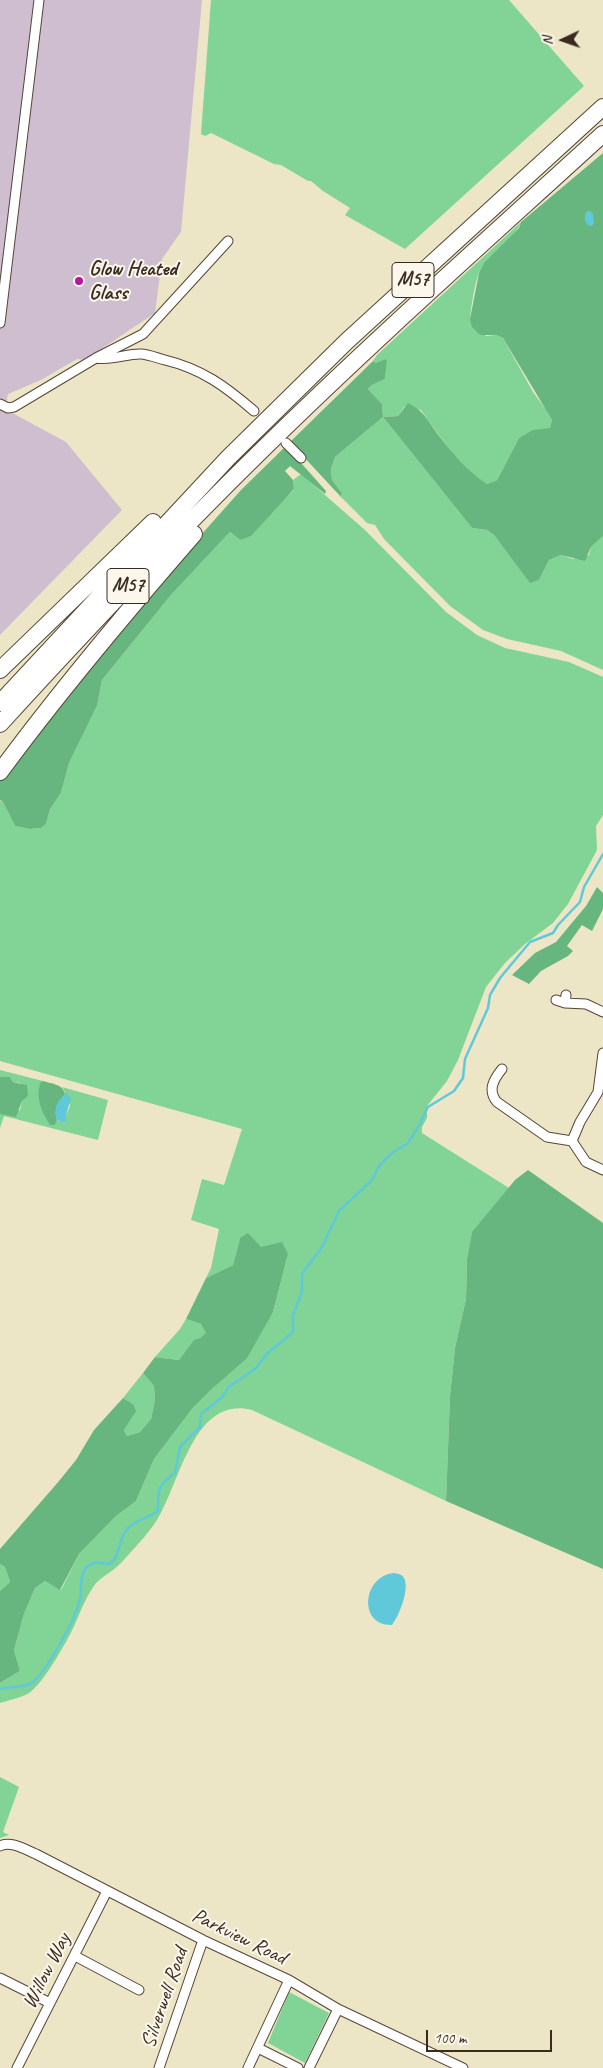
<!DOCTYPE html>
<style>
body{margin:0}
#map{position:relative;width:603px;height:2068px;overflow:hidden;background:#ece6c7;font-family:Caveat,sans-serif}
canvas{display:block}
.north{position:absolute;left:538px;top:15px;width:50px;height:50px;-webkit-text-stroke:4px #fbf7ec;paint-order:stroke;rotate:267deg;font-size:14px;font-weight:700;line-height:20px;text-align:center;color:#3b2a1e}
.north::after{content:'';display:block;margin:auto;width:18px;height:22px;background:#3b2a1e;clip-path:polygon(50% 0,100% 100%,50% 72%,0 100%)}
.scale{position:absolute;left:426px;top:2030px;width:126px;height:22px;box-sizing:border-box;border:2px solid #3b2a1e;border-top:0;padding-left:6px;font-size:15px;line-height:18px;white-space:nowrap;color:#3b2a1e;-webkit-text-stroke:4px #fbf7ec;paint-order:stroke}
</style>
<div id="map">
<canvas width="603" height="2068"></canvas>
<div class="north">N</div>
<div class="scale">100 m</div>
</div>
<script>
const ctx = document.querySelector('canvas').getContext('2d');
ctx.lineJoin = 'round';
function fillPath(path, color) { ctx.fillStyle = color; ctx.fill(path, 'evenodd'); }
function strokePath(path, color, width, dash) { ctx.strokeStyle = color; ctx.lineWidth = width; ctx.lineCap = dash ? 'butt' : 'round'; ctx.setLineDash(dash || []); ctx.stroke(path); }
function write(font, color, halo, rows, align = 'center') {
  ctx.font = font + ' Caveat,sans-serif'; ctx.lineWidth = 4; ctx.setLineDash([]); ctx.textBaseline = 'middle'; ctx.strokeStyle = halo; ctx.fillStyle = color; for (const [text, x, y, turn = 0] of rows) {
    ctx.save(); ctx.translate(x, y); ctx.rotate((+turn || 0) * Math.PI / 180); ctx.textAlign = isNaN(turn) ? turn : align; if (halo) ctx.strokeText(text, 0, 0); ctx.fillText(text, 0, 0); ctx.restore();
  }
}
fillPath(new Path2D(`
 M0,0H202L181,232L162,259L155,313L85,360L77,359L41,380L8,394L5,409L66,442L122,510L0,635Z`), '#cfbed0');
fillPath(new Path2D(`
 M211,0H509L584,86L405,249L345,215L350,208L323,191L311,181H308L281,165L274,164L211,133L205,136L201,134Z
 M521,222C519,233 487,258 479,273C475,282 471,308 470,319L486,336L496,335L503,338L533,392L547,411L552,420L550,428L519,438L497,480L487,484C459,465 440,437 421,410L404,407L398,416L383,417L472,528L487,530L494,535L530,582L539,580L549,560L561,555L573,559L589,555L591,547L603,536V670L561,651L507,639L483,630L450,606L384,539L375,525L367,523L341,497L342,493L332,480L331,469L335,457L383,417L382,404L368,389L372,385L385,379L387,362L376,363L373,361L377,355Z
 M301,474L365,530L446,612L477,635L505,648L569,662L603,677V815L596,826L597,850L568,904L553,923L525,944L505,963L486,987L458,1060L447,1081L427,1106V1118L422,1127V1133L509,1188L472,1233L467,1259L466,1299L455,1348L450,1396L446,1501L252,1410C193,1395 180,1484 157,1520C148,1534 131,1552 120,1564C113,1571 103,1576 96,1583C87,1595 81,1610 75,1624C68,1640 43,1684 29,1693C21,1698 9,1700 0,1703V1683L20,1671L14,1650L24,1614L35,1588L45,1581L61,1590L79,1554L115,1517L136,1501L154,1459L192,1409L214,1387L273,1312L288,1254L261,1247L240,1238L233,1265L206,1278L211,1268L219,1229L191,1220L202,1179L224,1185L242,1129L0,1061V801L3,802L15,826L30,829L41,828L46,824L50,809L61,793L69,763L97,706L102,680L171,595L230,532L240,540L294,490L293,480Z
 M0,1070L43,1081L39,1088L55,1125L57,1120L63,1123L66,1122V1115L70,1106L67,1094L65,1095L64,1090L62,1087L108,1100L98,1140L4,1116L0,1128V1114L20,1110L22,1101L21,1083L13,1082L10,1077H0Z
 M186,1319L201,1324L207,1333L200,1338L194,1341L179,1360L155,1357L180,1329Z
 M143,1373L154,1386L155,1400L151,1419L140,1432L127,1436L124,1430L133,1404L123,1398Z
 M0,1564L5,1567L10,1582L0,1591Z
 M0,1777L19,1787L3,1832L9,1835L0,1838Z
 M289,1992L329,2013L305,2063L268,2043Z`), '#81d496');
fillPath(new Path2D(`
 M603,153V536L591,547L585,561L561,555L549,560L539,580L530,583L494,535L487,530L472,528L383,417L335,457L331,469L332,480L342,493L341,497L290,442L373,361L376,363L386,359L387,362L385,379L372,385L368,389L382,404L383,417L398,416L408,403C426,412 428,422 440,437C454,455 468,471 487,484L497,480L519,438L533,430L550,428L552,420L503,338L496,335H480L472,327L470,319L479,273L484,263L519,228L521,222Z
 M286,446L326,491L325,494L290,466L285,471L293,480L294,489L251,536L240,540L230,532L171,595L102,680L97,706L69,763L61,793L50,809L46,824L41,828L30,829L15,826L3,802L0,800V777L160,581L241,490Z
 M597,887L603,893V909L592,931L582,925L567,946L573,951L568,956L541,971L529,984L512,975L535,953L556,942L586,906Z
 M0,1077H10L13,1082L27,1085L28,1096L22,1101L16,1117L0,1114Z
 M43,1081C52,1084 64,1084 65,1095C57,1102 54,1110 57,1120L55,1125H50C41,1111 36,1099 40,1083Z
 M528,1170L603,1223V1569L446,1501L450,1396L455,1348L466,1299L467,1259L472,1232L515,1180Z
 M248,1233L261,1247L282,1242L288,1254L273,1312L247,1358L214,1387L192,1409L154,1459L136,1501L115,1517L79,1554L60,1590L45,1581L35,1588L24,1614L14,1650L20,1671L0,1683V1591L10,1582L5,1567L0,1564V1549L59,1481L76,1460L94,1430L123,1398L133,1404L136,1411L124,1430L127,1436L140,1432L151,1419L155,1400L154,1386L143,1373L155,1357L179,1360L194,1340L200,1338L206,1333L201,1324L186,1319L206,1278L233,1265L240,1238Z`), '#68b67f');
fillPath(new Path2D(`
 M587,211H590L593,214L594,223L592,226L588,225C584,220 584,216 587,211Z
 M67,1093L71,1098L66,1115V1122L63,1123L57,1120C53,1108 57,1101 67,1093Z
 M394,1573C398,1574 402,1574 404,1578C410,1589 399,1616 392,1625C358,1626 362,1576 394,1573Z`), '#5fc9da');
strokePath(new Path2D(`
 M0,1689C10,1686 25,1689 33,1682C47,1670 77,1617 80,1599C82,1589 79,1573 88,1566C94,1561 103,1563 110,1564C120,1556 118,1543 125,1532C133,1520 147,1519 158,1511C158,1490 157,1486 175,1473L180,1447L200,1427L201,1414L221,1398L229,1387L256,1368L267,1354L293,1332V1316L302,1291V1274L322,1247L339,1211L372,1180L379,1166L392,1153L408,1143L417,1129L428,1107L454,1091L463,1078L465,1059L488,1008L490,995L500,978L530,942L553,933L558,925L580,902L584,887L603,854`), '#5fc9da', 2.5);
const street = new Path2D(`
 M0,323L39,0
 M96,358C114,361 127,353 142,354C150,355 157,358 165,360C202,369 225,386 254,411
 M0,404L8,408L14,407L96,358L143,334L228,241
 M286,443L301,458
 M556,1000L565,1003L566,995
 M565,1003L586,1004L603,1012
 M502,1069C494,1079 487,1090 497,1102L547,1137L572,1141L586,1162L603,1170
 M572,1141L580,1122L598,1092L603,1053
 M0,1846C11,1840 26,1850 36,1854L203,1940L289,1980L338,2009L463,2068
 M75,1956L139,1990
 M0,1978L50,2003
 M258,2048L298,2068
 M17,2068L107,1891
 M159,2068L203,1940
 M248,2068L289,1980
 M309,2068L338,2009`);
const highway = new Path2D(`
 M0,670L153,522
 M0,703L228,458L347,341L603,107
 M0,724C85,631 171,539 261,451C372,342 488,239 603,134
 M0,772C61,689 127,611 194,534`);
strokePath(street, '#564637', 11);
strokePath(highway, '#564637', 18);
strokePath(street, '#fff', 9);
strokePath(highway, '#fff', 16);
for (const [x, y, r, color] of [
 [79,281,5,"#b5179e"]
]) { const dot = new Path2D(); dot.arc(x, y, r, 0, 2 * Math.PI); ctx.fillStyle = color; ctx.fill(dot); strokePath(dot, '#fbf7ec', 2); }
for (const [x, y, w] of [
 [413,280,42],
 [128,586,42]
]) { const box = new Path2D(); box.roundRect(x - w / 2, y - 17.5, w, 35, 4); ctx.fillStyle = '#fbf7ec'; ctx.fill(box); strokePath(box, '#3b2a1e', 1); }
write('bold 20px', '#3b2a1e', null, [
 ["M57",413,280],
 ["M57",128,586]
]);
write('bold 21px', '#3b2a1e', '#fbf7ec', [
 ["Glow Heated",89,269],
 ["Glass",89,293]
], 'left');
write('21px', '#3b2a1e', '#fbf7ec', [
 ["Parkview Road",239,1937,26],
 ["Willow Way",47,1971,-63],
 ["Silverwell Road",165,1998,-71]
]);
</script>
